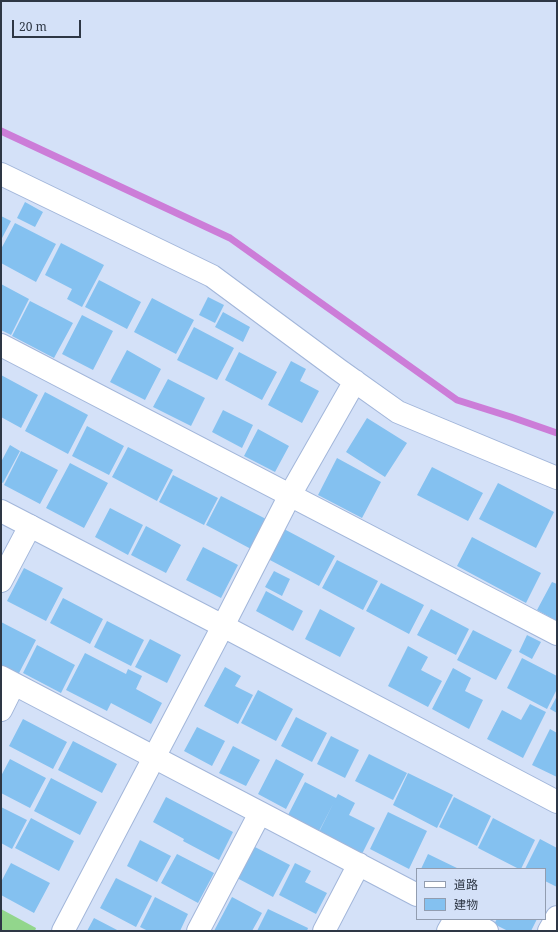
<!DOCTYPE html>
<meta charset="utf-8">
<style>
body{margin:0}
#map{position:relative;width:558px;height:932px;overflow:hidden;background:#d4e1f8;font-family:"Noto Serif","Noto Sans JP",serif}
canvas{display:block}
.frame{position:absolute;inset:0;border:2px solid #2e3745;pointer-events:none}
.legend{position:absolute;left:416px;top:868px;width:130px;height:52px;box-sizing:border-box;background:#d4e1f8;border:1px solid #929db0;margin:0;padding:5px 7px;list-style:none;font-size:12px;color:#2e3745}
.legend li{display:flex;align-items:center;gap:8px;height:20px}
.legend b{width:20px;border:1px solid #929db0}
.scale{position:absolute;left:12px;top:20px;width:69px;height:18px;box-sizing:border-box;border:2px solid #2e3745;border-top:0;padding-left:5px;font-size:12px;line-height:14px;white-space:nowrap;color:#2e3745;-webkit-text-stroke:3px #d4e1f8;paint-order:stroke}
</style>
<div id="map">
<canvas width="558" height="932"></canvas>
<div class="frame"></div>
<ul class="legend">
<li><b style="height:5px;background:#fff"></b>道路</li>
<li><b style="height:11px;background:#84c1f0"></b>建物</li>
</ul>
<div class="scale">20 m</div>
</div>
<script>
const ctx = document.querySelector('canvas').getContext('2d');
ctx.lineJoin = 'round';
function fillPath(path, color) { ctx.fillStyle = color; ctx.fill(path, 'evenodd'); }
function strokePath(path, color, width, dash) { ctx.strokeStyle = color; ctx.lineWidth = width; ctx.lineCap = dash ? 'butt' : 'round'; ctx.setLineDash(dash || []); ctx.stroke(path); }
fillPath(new Path2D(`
 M1,909L36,928L35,931H1Z`), '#92d68c');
strokePath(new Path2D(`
 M1,131L230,238L457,400L511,417L557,433`), '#cc7dd8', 7);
fillPath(new Path2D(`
 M25,202L43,212L35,227L17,218Z
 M1,216L11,221L1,240Z
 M15,223L56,244L36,282L1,263V249Z
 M61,243L104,265L82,307L67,299L72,289L45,275Z
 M99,280L141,302L127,329L85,307Z
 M1,284L29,299L11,335L1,330Z
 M208,297L224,305L215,323L199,315Z
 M152,298L194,320L176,354L134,332Z
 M30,301L73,323L54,358L12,336Z
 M223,312L250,327L243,342L215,327Z
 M82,315L113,331L93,370L62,354Z
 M194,327L234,348L217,380L177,360Z
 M127,350L161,369L145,400L110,382Z
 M239,352L277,372L262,400L225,380Z
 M291,361L306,369L300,381L319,391L302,423L268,405Z
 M1,375L38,395L21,428L1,417Z
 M168,379L205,398L191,426L153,407Z
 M45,392L88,415L68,454L25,431Z
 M223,410L253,425L242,448L212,432Z
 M367,418L407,443L385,477L346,452Z
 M87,426L124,446L109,475L72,456Z
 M258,429L289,446L275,472L244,456Z
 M10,445L20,451L3,483L1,482V462Z
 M128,447L173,470L157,501L112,477Z
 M21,451L58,470L40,504L4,485Z
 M337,458L381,482L362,518L318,495Z
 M70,463L108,483L84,528L46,508Z
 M432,467L483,493L468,521L417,495Z
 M173,475L218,498L204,525L159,502Z
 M498,483L554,512L536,548L479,519Z
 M221,496L266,519L251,549L206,525Z
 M110,508L143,525L128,555L95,537Z
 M146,526L181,545L166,573L131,555Z
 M284,529L335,556L319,586L268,559Z
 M472,537L541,573L526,603L457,566Z
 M203,547L238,565L221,598L186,580Z
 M337,560L378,581L363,610L322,588Z
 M24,568L63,588L46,621L7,601Z
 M274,571L290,579L282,596L265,587Z
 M552,582L557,584V621L537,610Z
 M381,583L424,605L409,634L366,611Z
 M266,591L303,611L293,631L256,611Z
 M63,598L103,619L90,644L50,623Z
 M320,609L355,628L340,657L305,639Z
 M431,609L469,629L456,655L417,635Z
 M107,621L144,640L131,666L94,647Z
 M1,622L36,640L17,677L1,669Z
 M473,630L512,650L496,680L457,660Z
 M527,635L541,642L532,659L519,652Z
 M150,639L181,655L167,683L135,667Z
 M37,645L75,665L61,693L23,673Z
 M408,646L428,657L421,670L442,681L428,707L388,686Z
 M85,653L126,674L128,669L142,676L136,689L162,703L151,724L111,703L107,711L66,690Z
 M522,658L557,676V689L547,709L507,688Z
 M225,667L241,676L235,686L253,695L238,724L204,706Z
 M453,668L471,678L465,691L483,700L469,729L432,709Z
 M258,690L293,709L276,741L241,723Z
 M557,696V713L550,709Z
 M530,704L546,712L523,758L487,739L502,710L521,720Z
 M296,717L327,733L312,762L281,746Z
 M23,719L67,742L53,769L9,746Z
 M197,727L225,741L212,766L184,751Z
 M550,729L557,733V777L532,765Z
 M331,736L359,750L345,778L317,764Z
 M73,741L117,764L102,793L58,770Z
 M233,746L260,760L246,786L219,773Z
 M369,754L407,773L393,800L355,781Z
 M10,759L46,778L30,808L1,793V776Z
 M276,759L304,774L286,809L258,794Z
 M408,773L453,795L437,828L393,805Z
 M51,778L97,802L80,835L34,811Z
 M305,782L336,798L338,794L355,803L349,815L375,828L361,856L318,834L333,804L318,833L287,817Z
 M166,797L233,832L219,860L183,841L184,839L153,822Z
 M454,797L491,816L477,846L439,827Z
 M1,807L27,820L12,849L1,843Z
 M388,812L427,831L409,869L370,849Z
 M31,818L74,841L59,871L15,848Z
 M493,818L535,840L521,869H519L478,848Z
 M540,839L557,848V887L545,881V869H525Z
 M140,840L171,856L157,882L127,866Z
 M253,846L290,865L273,897L237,878Z
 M177,854L214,873L198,903L161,883Z
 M428,854L459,869H421Z
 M11,863L50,883L34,913L1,895V882Z
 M295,863L311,871L305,882L327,893L316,914L279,895Z
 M116,878L152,896L136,927L100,908Z
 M155,897L188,914L180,931H148L140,927Z
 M232,897L262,913L252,931H214Z
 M268,909L308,928L307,931H257Z
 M94,918L119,931H87Z
 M497,919H537L531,931H508L494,924Z`), '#84c1f0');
const street = new Path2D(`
 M1,174L212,276L339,370L398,412L557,478
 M1,345L557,634
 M1,581L30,526
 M223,626L290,495L355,381
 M1,677L417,895
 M1,710L14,684
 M464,919L487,931
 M198,931L260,813
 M324,931L359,864
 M448,931L455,919
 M549,931L557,917`);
const secondary = new Path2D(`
 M1,511L223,626L557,802
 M63,931L223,626`);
strokePath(street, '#a2b6da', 24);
strokePath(secondary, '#a2b6da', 24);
strokePath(street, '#fff', 22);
strokePath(secondary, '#fff', 22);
</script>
